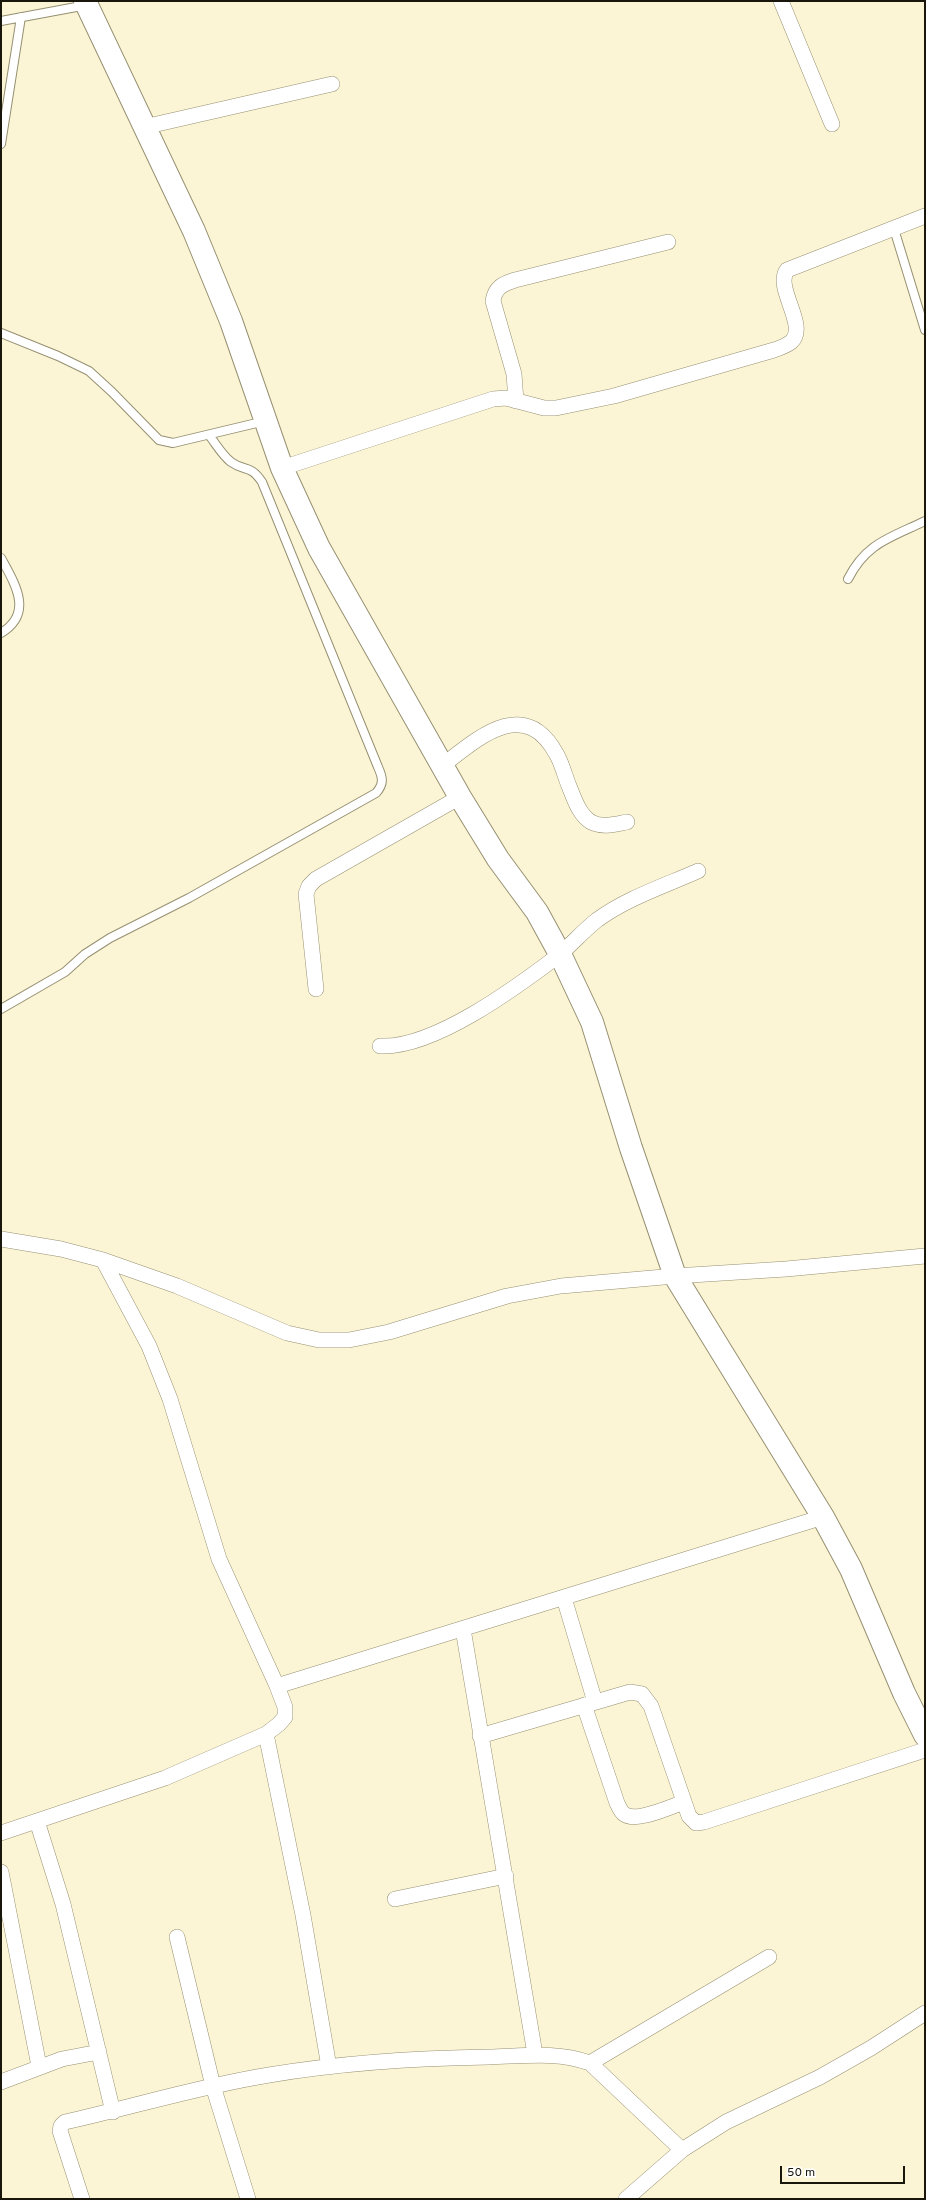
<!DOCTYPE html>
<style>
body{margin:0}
#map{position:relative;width:926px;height:2200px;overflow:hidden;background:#fcf5d5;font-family:Overpass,sans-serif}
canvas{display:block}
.frame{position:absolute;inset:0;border:2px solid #19160b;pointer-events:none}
.scale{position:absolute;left:780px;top:2166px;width:125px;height:18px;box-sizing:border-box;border:2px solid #19160b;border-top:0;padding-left:5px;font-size:12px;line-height:14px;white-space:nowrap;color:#19160b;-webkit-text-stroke:3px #fff;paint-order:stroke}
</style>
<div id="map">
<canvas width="926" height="2200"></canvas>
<div class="frame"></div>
<div class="scale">50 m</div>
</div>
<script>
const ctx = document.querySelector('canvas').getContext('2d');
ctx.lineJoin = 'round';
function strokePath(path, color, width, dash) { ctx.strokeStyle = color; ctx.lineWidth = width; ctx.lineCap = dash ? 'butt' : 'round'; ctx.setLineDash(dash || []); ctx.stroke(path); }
const lane = new Path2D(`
 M1,21L87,5
 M1,144L21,17
 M894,229L925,330
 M1,333L58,356L89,371L112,392L159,440L173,443L265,421
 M1,558C15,584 34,613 1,633
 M848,579C866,543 890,538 925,521
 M1,1009L65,972L85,954L110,938L189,898L376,793C384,784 383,778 378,767L262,482C250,464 245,472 231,462C222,455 216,444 209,435`);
const street = new Path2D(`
 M781,1L832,124
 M144,127L332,84
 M516,401L514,374L493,301C495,288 502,284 515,280L668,242
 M282,468L493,399L506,398L544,408H556L614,396L774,350C780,348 786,346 791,342C809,326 774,288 787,270L925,216
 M442,766C478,738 525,695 557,755C562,764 565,776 569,786C574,798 579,815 591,822C602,828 616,824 627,822
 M316,989L306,894L309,886L316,879L460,797
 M380,1046C433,1049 517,987 559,955C572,944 583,931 597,920C627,898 664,886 698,871
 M1,1239L61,1249L103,1260L177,1286L287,1333L319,1340H349L389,1332L507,1296L561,1286L675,1276L786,1269L925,1256
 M103,1260L149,1346L170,1399L219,1559L277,1686L285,1707V1717L279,1724L266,1734L303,1915L329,2067
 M564,1598L595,1702
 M463,1629L535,2054
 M277,1686L823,1517
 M584,1705L617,1803C619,1807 621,1812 624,1814C636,1823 670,1807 684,1802
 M480,1736L630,1692L642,1694L651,1706L689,1816L696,1823L704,1822L925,1750
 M37,1821L63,1904L113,2112
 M1,1833L165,1778L266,1734
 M1,1872L39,2066
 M395,1899L506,1876
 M177,1937L213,2086L248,2199
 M590,2063L769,1957
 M1,2082L62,2059L99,2052
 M82,2199L60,2131L61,2126L65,2122C133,2107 200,2086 269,2075C341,2063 415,2058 489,2057C524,2056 557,2051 590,2063L682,2150L726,2122L820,2077L871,2048L925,2013
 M626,2199L682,2150`);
const secondary = new Path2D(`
 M85,1L194,231L231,321L282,468L319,548L460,797L498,859L537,912L560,954L592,1022L631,1148L675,1276L823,1517L851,1569L904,1693L925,1735`);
strokePath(lane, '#969072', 10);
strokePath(street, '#969072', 16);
strokePath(secondary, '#969072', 24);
strokePath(lane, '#fff', 8);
strokePath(street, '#fff', 15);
strokePath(secondary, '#fff', 22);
</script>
